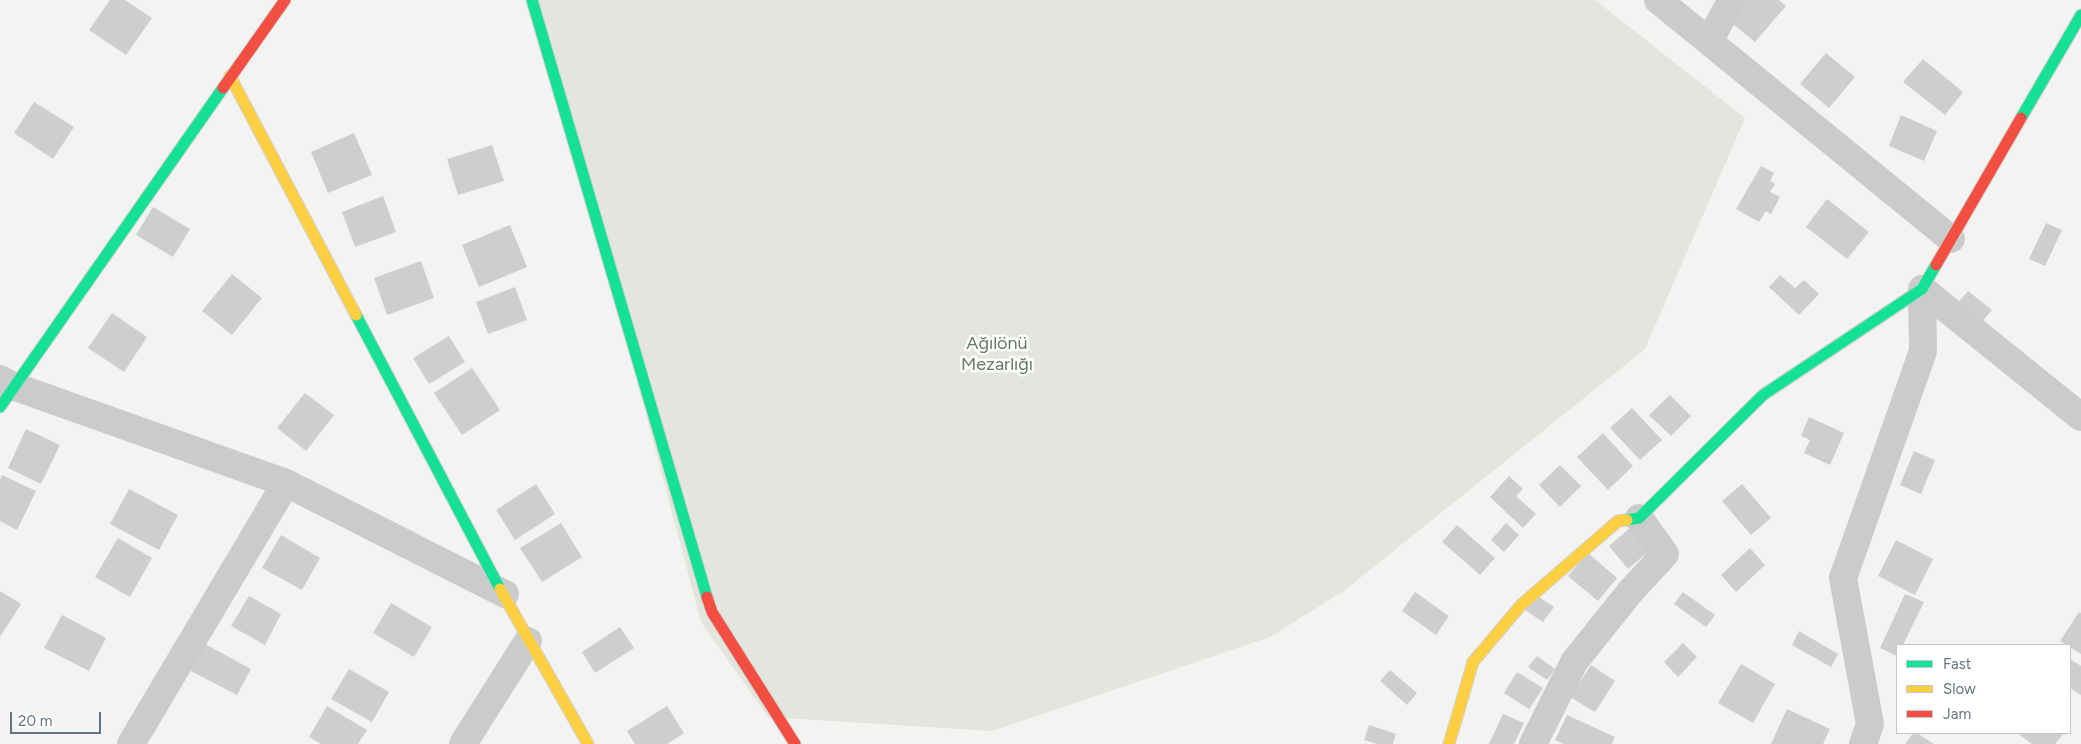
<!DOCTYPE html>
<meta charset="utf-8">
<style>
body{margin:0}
#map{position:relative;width:2081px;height:744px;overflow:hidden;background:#f3f3f1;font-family:Figtree,sans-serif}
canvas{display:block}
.legend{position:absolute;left:1896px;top:644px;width:175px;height:90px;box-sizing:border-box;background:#fff;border:1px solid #c1c7cd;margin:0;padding:6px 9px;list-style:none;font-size:15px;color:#637381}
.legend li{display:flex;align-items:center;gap:10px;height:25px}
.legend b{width:25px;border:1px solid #c1c7cd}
.scale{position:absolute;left:10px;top:712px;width:91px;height:22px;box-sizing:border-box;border:2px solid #637381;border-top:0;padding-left:6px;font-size:15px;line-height:18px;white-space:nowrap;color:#637381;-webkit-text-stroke:4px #fff;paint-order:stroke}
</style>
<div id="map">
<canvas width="2081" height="744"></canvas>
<ul class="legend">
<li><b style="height:6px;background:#16e098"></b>Fast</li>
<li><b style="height:6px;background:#ffcf43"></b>Slow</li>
<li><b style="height:6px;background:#f24e42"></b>Jam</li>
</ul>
<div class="scale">20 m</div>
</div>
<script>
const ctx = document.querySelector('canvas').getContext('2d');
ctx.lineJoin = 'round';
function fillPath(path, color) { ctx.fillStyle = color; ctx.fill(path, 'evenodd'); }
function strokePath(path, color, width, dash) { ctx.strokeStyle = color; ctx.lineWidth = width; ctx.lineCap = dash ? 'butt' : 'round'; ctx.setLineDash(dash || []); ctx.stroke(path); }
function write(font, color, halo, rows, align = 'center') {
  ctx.font = font + ' Figtree,sans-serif'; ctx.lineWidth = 5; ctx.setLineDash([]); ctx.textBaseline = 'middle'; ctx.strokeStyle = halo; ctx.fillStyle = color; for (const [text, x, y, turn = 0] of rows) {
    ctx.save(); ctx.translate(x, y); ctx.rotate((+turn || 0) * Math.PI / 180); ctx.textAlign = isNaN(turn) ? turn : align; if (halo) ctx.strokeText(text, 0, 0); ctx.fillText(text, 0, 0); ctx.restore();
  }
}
fillPath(new Path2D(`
 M536,0H1595L1745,118L1645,349L1345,590L1270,637L992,731L768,717L701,622Z`), '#e2e6df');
fillPath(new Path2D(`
 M110,0H125L152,18L126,55L89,30Z
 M1745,0H1779L1786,6L1755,42L1728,20Z
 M1826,53L1855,77L1829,108L1800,84Z
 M1923,59L1963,92L1945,115L1903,82Z
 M34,102L74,127L53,159L14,133Z
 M1901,115L1937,131L1924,161L1889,146Z
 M354,133L372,175L328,193L311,152Z
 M492,145L504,181L458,195L447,159Z
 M1761,166L1774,173L1770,181L1775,184L1770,192L1780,197L1771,214L1766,211L1759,222L1736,209Z
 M383,196L396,232L355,247L342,212Z
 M1827,199L1869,232L1847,259L1806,227Z
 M153,207L190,229L173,257L136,235Z
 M2046,223L2062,230L2045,266L2029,259Z
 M510,225L527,267L479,287L462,245Z
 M421,261L434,298L387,315L374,278Z
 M232,274L262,298L232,335L202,311Z
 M1780,275L1795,288L1804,280L1819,294L1799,315L1769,287Z
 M515,287L527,320L488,334L476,302Z
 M1968,291L1992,310L1981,323L1957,304Z
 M112,313L147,337L124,372L88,348Z
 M449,336L465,362L429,384L413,358Z
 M472,368L500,410L462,435L434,393Z
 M305,393L334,415L306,451L277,428Z
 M1670,395L1691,416L1671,436L1649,415Z
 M1632,408L1662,440L1640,460L1610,428Z
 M1809,417L1844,433L1830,465L1804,453L1810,440L1801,436Z
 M26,429L60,445L41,484L8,468Z
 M1603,433L1633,466L1608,490L1577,457Z
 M1914,451L1935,460L1921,494L1900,485Z
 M1560,465L1581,486L1560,507L1539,485Z
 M2,475L36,491L17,530L0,521V480Z
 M1509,476L1523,489L1516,496L1536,514L1523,528L1490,497Z
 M536,484L555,514L515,540L496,510Z
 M1742,484L1771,518L1751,535L1722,501Z
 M129,489L178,515L159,550L110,524Z
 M561,523L582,557L542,582L520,548Z
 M1506,523L1519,535L1504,552L1491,540Z
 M1457,525L1495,558L1480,575L1442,542Z
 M1630,528L1649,551L1628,569L1609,546Z
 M281,535L320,558L302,590L262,568Z
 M118,538L152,558L130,597L95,577Z
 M1896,540L1933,559L1915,595L1878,576Z
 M1750,548L1765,565L1736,592L1721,575Z
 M1588,553L1617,578L1598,601L1568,576Z
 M0,591L21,604L0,637Z
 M1415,592L1449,616L1436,635L1402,611Z
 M1683,592L1715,615L1706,627L1674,604Z
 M1905,594L1924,602L1903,645H1897V656L1880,648Z
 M1536,595L1554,607L1543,622L1525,610Z
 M249,596L281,614L265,645L231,626Z
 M391,603L432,627L414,657L373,633Z
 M2079,612L2081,613V654L2060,641Z
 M62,615L106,638L89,671L44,648Z
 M620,627L634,648L595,673L582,652Z
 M1799,631L1838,654L1831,667L1792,645Z
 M203,643L251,669L237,695L189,670Z
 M1683,643L1697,657L1678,677L1664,662Z
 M1537,656L1555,669L1547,680L1528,667Z
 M2070,659L2081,666V695L2070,688Z
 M1741,664L1775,684L1753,723L1718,703Z
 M1591,665L1615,681L1595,712L1570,697Z
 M349,669L389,692L372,722L331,699Z
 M1390,670L1417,693L1407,705L1380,681Z
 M1517,672L1543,688L1529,709L1504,693Z
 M327,706L367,730L358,744H321L309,737Z
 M667,706L684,733L667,744H635L627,731Z
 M1787,709L1830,729L1823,744H1771Z
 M1503,714L1524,723L1514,744H1489Z
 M1567,715L1615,737L1612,744H1564L1555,740Z
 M1369,725L1396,734L1393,744H1377L1364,740Z
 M1913,733H1917L1934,744H1905Z
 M2017,733H2064L2055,744H2032Z`), '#cdcece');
const fast = new Path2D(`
 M532,0L707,597
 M2021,118L2081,15
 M356,315L500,589
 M0,407L223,88
 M1627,520L1639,518L1763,395L1922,289L1936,265`);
const slow = new Path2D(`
 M230,76L356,315
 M500,589L588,744
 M1449,744L1473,662L1521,605L1618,521L1627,520`);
const jam = new Path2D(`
 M223,88L285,0
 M1936,265L2021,118
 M707,597L712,612L795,744`);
strokePath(fast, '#d0d1d0', 13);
strokePath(slow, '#d0d1d0', 13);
strokePath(jam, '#d0d1d0', 13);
strokePath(new Path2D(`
 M1658,0L1951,239
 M1709,41L1732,0
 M1922,289L2081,417
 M0,379L13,386L286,483L505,594
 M131,744L286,483
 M463,744L528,641
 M1533,744L1574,662L1630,592L1665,554L1639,518
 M1863,744L1870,724L1843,578L1923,351L1922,289`), '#cacccc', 28);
strokePath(fast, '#16e098', 11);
strokePath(slow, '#ffcf43', 11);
strokePath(jam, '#f24e42', 11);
write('18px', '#667862', '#fff', [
 ["Ağılönü",997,344],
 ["Mezarlığı",997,365]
]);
</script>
